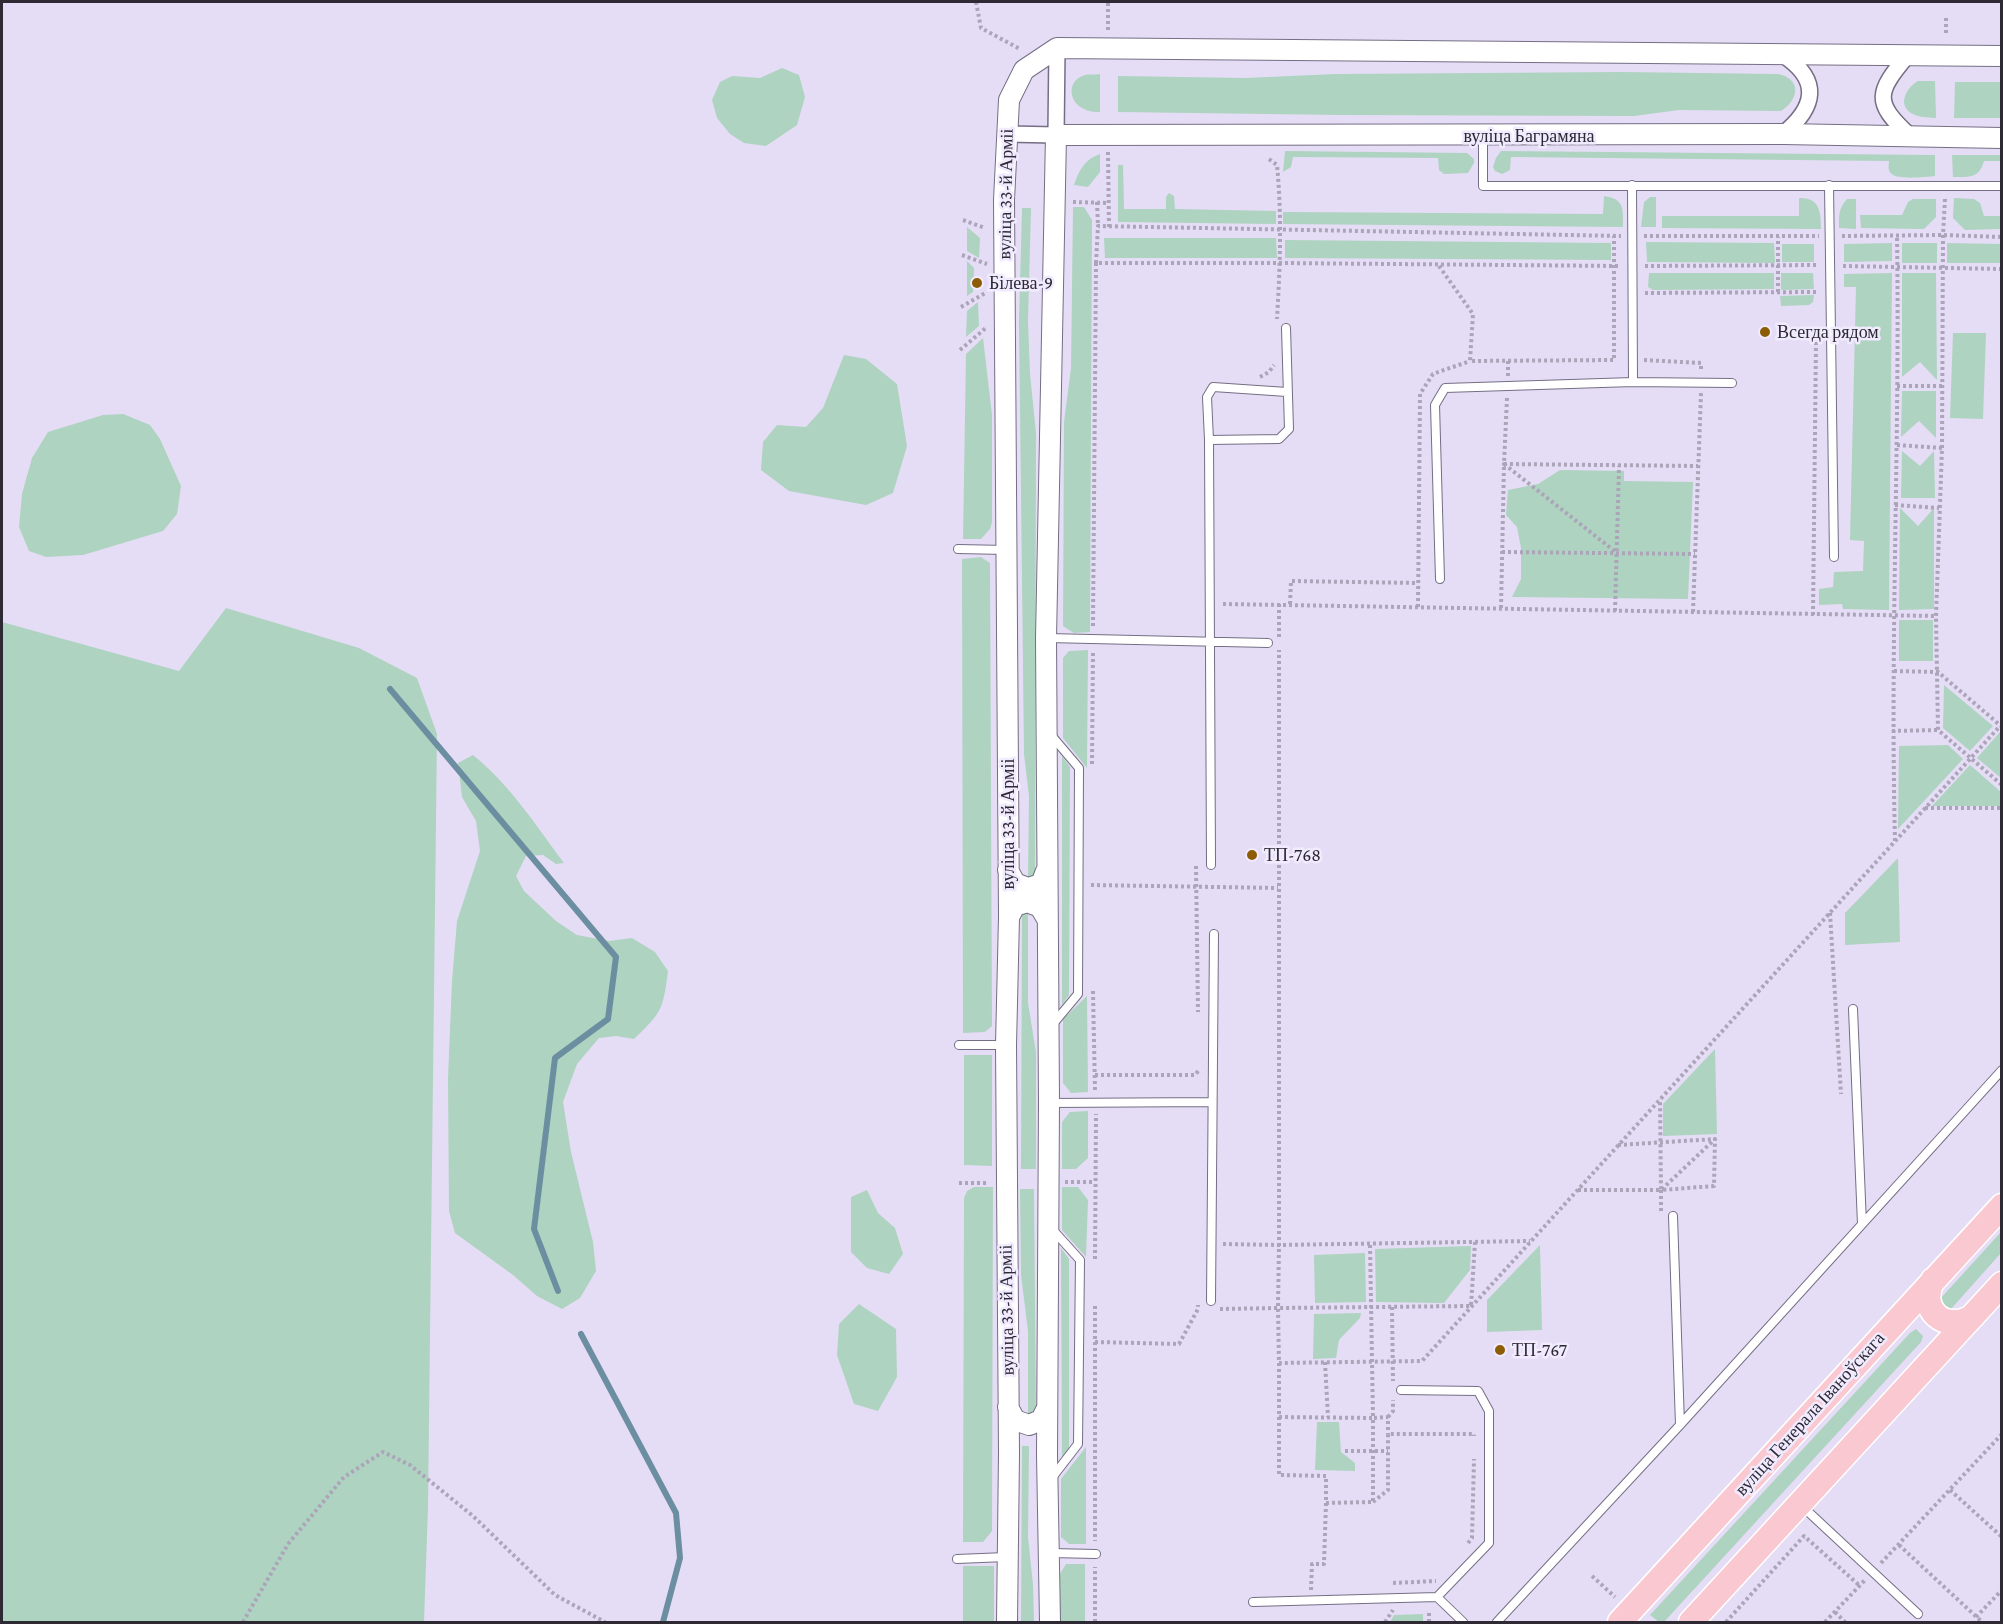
<!DOCTYPE html>
<meta charset="utf-8">
<style>
body{margin:0}
#map{position:relative;width:2003px;height:1624px;overflow:hidden;background:#e5ddf5;font-family:"Crimson Pro",serif}
canvas{display:block}
.frame{position:absolute;inset:0;border:3px solid #2d2a33;pointer-events:none}
</style>
<div id="map">
<canvas width="2003" height="1624"></canvas>
<div class="frame"></div>
</div>
<script>
const ctx = document.querySelector('canvas').getContext('2d');
ctx.lineJoin = 'round';
function fillPath(path, color) { ctx.fillStyle = color; ctx.fill(path, 'evenodd'); }
function strokePath(path, color, width, dash) { ctx.strokeStyle = color; ctx.lineWidth = width; ctx.lineCap = dash ? 'butt' : 'round'; ctx.setLineDash(dash || []); ctx.stroke(path); }
function write(font, color, halo, rows, align = 'center') {
  ctx.font = font + ' "Crimson Pro",serif'; ctx.lineWidth = 5; ctx.setLineDash([]); ctx.textBaseline = 'middle'; ctx.strokeStyle = halo; ctx.fillStyle = color; for (const [text, x, y, turn = 0] of rows) {
    ctx.save(); ctx.translate(x, y); ctx.rotate((+turn || 0) * Math.PI / 180); ctx.textAlign = isNaN(turn) ? turn : align; if (halo) ctx.strokeText(text, 0, 0); ctx.fillText(text, 0, 0); ctx.restore();
  }
}
fillPath(new Path2D(`
 M782,68L799,75L805,97L797,125L766,146L744,143L730,134L717,118L712,100L720,82L732,76L760,78Z
 M1622,72L1778,74C1802,79 1799,100 1781,111L1679,110L1634,116L1342,115L1118,112V76L1245,78L1336,74Z
 M1100,74V112C1068,113 1063,81 1085,75C1089,74 1095,75 1100,74Z
 M1918,81H1935L1936,118C1928,117 1919,118 1911,113C1897,104 1907,87 1918,81Z
 M1955,82H2001V118H1954Z
 M1285,151L1467,153L1474,159V163L1468,173L1444,174L1439,170L1438,158L1293,157L1291,167L1283,172Z
 M1501,151L1935,155V176C1926,177 1898,180 1892,174C1887,171 1889,165 1889,161L1511,157L1510,170L1502,174L1495,171L1493,167L1496,158Z
 M1100,154V172L1088,187L1074,185C1079,170 1085,159 1100,154Z
 M1952,155H2001V161H1984C1979,179 1969,177 1953,177Z
 M1118,165H1123L1124,209H1166V197L1169,193L1174,196L1175,209L1276,211V224L1118,222Z
 M1604,196C1625,199 1623,209 1623,227L1283,224V212L1603,214Z
 M1650,197H1656V227H1641L1644,202Z
 M1799,198C1820,197 1821,213 1821,229L1662,228V216H1799Z
 M1954,198L1974,199L1980,203L1984,216H2001V229L1965,230L1953,218Z
 M1847,199H1856V229L1839,228C1839,216 1838,209 1847,199Z
 M1913,199H1936V217L1924,229L1861,228L1860,215H1902L1908,202Z
 M1073,207H1084L1092,220L1090,632L1074,633L1063,626L1064,422L1071,368Z
 M1022,208H1031L1028,321L1030,374L1036,433L1035,879L1028,880L1029,796L1024,754L1019,322Z
 M967,227L980,238L979,258L967,251Z
 M1104,238H1276L1277,258H1105Z
 M1285,240L1611,243V260L1285,258Z
 M1646,242L1774,243L1775,263L1647,262Z
 M1892,243V261L1844,262V244Z
 M1902,243H1937V263H1902Z
 M1947,243L2001,244V263H1947Z
 M1782,244H1814V262H1782Z
 M967,261L974,268L973,292L967,296Z
 M1649,273H1774V289L1653,290L1648,287Z
 M1781,273H1813L1814,289L1781,290Z
 M1892,273L1889,610L1843,609L1842,604L1819,605V589L1833,587L1834,572L1863,571L1864,541L1850,540L1856,287H1844V274Z
 M1902,273H1936L1937,380L1920,362L1902,377Z
 M1814,295L1813,302L1809,305L1781,306L1780,296Z
 M978,302L979,326L966,337L967,311Z
 M1953,333H1986L1983,419L1950,418Z
 M983,338L992,415V522L990,529L981,539H963L966,354Z
 M844,355L866,359L897,384L907,446L893,493L866,505L789,491L761,470L763,442L777,425L806,427L823,408Z
 M1902,391H1936V438L1919,421L1901,437Z
 M123,414L150,425L160,439L181,486L177,514L163,531L83,555L46,557L29,551L19,527L22,494L32,458L48,432L103,415Z
 M1902,451L1920,466L1934,451L1935,498H1901Z
 M1560,470L1624,471V481L1693,482L1688,599L1512,597L1521,579V548L1517,527L1506,515L1508,490L1538,484Z
 M1900,508L1918,526L1934,508V609L1899,610Z
 M981,557L990,563L992,1026L985,1032L963,1033L962,559Z
 M226,608L359,648L417,678L437,734L428,1507L424,1622H2V622L179,671Z
 M1899,620H1933V661H1899Z
 M1088,650L1087,768L1063,738V658L1069,651Z
 M1944,685L1993,726L1970,751L1943,728Z
 M2000,732L2002,733L2001,778L1977,758Z
 M1948,745L1963,759L1898,829L1899,746Z
 M473,755C510,785 535,824 564,863L556,864L543,855L526,856L516,876L524,891L556,921L577,935L609,941L632,938L655,952L668,971C663,1010 662,1012 634,1039L616,1036L599,1038L577,1064L563,1102L571,1152L593,1242L596,1271L580,1298L562,1309L537,1296L513,1275L455,1233L449,1211L448,1079L452,981L457,921L480,851L476,821L462,797L458,763Z
 M1062,756L1070,767L1069,995L1062,1005Z
 M1970,765L2001,792V806H1932Z
 M1898,858L1900,942L1845,945V913Z
 M1022,910L1028,911V1003L1036,1052V1169H1021Z
 M1087,996L1088,1092L1071,1093L1063,1083V1019Z
 M1715,1049L1717,1134L1663,1136V1104Z
 M964,1055H992V1166L964,1165Z
 M1088,1111V1158L1076,1169H1062V1122L1070,1112Z
 M974,1187H993L992,1531L983,1542H963L964,1198L967,1191Z
 M1062,1187H1078L1088,1200L1086,1257L1062,1230Z
 M1020,1189H1034L1036,1416L1028,1415V1331L1021,1275Z
 M867,1190L878,1213L895,1228L903,1254L889,1274L867,1268L851,1252V1197Z
 M2001,1232V1253L1951,1309H1943L1940,1299Z
 M1540,1245L1542,1330L1487,1332V1300Z
 M1471,1246L1470,1270L1444,1303L1376,1302L1375,1249Z
 M1061,1248L1069,1259V1450L1062,1459Z
 M1365,1253L1366,1302L1315,1303L1314,1255Z
 M859,1304L896,1329L897,1377L878,1411L854,1404L837,1355L839,1324Z
 M1361,1313L1360,1318L1339,1340L1336,1358L1313,1359L1314,1314Z
 M1916,1329L1923,1336L1921,1342L1664,1622H1659L1650,1615L1910,1333Z
 M1317,1422H1339L1341,1452L1355,1463V1471L1315,1470Z
 M1022,1446H1029L1028,1537L1033,1585L1034,1622H1021Z
 M1086,1447V1544H1069L1061,1537V1479Z
 M1066,1564H1085V1622H1060V1574Z
 M963,1566H994V1622H963Z
 M1423,1614V1622H1390L1394,1615Z`), '#aed3c0');
strokePath(new Path2D(`
 M390,689L616,957L608,1019L555,1058L534,1229L558,1291
 M581,1334L676,1513L680,1558L663,1622`), '#6c8ea1', 6);
const service = new Path2D(`
 M1483,136V186H2002
 M1632,185L1633,382
 M1829,185L1834,557
 M1209,440L1279,439L1289,429L1286,328
 M958,549L1006,550
 M1440,579L1435,405L1445,388L1633,382L1732,383
 M1047,638L1268,643
 M1051,735L1079,768L1078,994L1053,1024
 M1211,865L1209,440L1207,397L1213,387L1287,392
 M1853,1009L1862,1224
 M959,1045H1004
 M1050,1103L1212,1102
 M1673,1216L1680,1425
 M1211,1301L1214,934
 M1401,1390L1478,1391L1489,1411V1543L1437,1597L1463,1622
 M1051,1479L1078,1444L1080,1260L1052,1229
 M1802,1506L1918,1614
 M1051,1553L1096,1554
 M957,1559L1006,1557
 M1253,1602L1437,1597
 M1497,1622L1680,1425L2002,1070`);
const minor = new Path2D(`
 M1783,55C1821,80 1816,107 1783,134
 M1907,56C1877,92 1873,102 1909,135
 M1007,134L1056,135L1057,48`);
const tertiary = new Path2D(`
 M1008,870L1015,883L1028,888L1041,884L1046,871
 M1009,917L1015,906L1027,902L1040,907L1047,919
 M1008,1407L1015,1420L1029,1425L1041,1420L1047,1408
 M1007,1622L1009,1453L1006,1045L1009,917L1004,200L1009,100L1024,70L1057,48L2002,56
 M1050,1622L1047,1455L1049,1102L1046,638L1056,135L1783,134L2002,138`);
const primary = new Path2D(`
 M1933,1280C1917,1309 1945,1334 1973,1316
 M1620,1622L2002,1206
 M1691,1622L2002,1284`);
strokePath(service, '#756e84', 10);
strokePath(minor, '#756e84', 18);
strokePath(tertiary, '#756e84', 22);
strokePath(primary, '#fff', 27);
strokePath(new Path2D(`
 M976,2L981,28L1020,49
 M1108,3V30
 M1946,18V36
 M1108,152L1109,227
 M1269,159L1277,165C1282,216 1280,268 1277,319
 M1945,199L1943,235L1942,448L1936,616L1938,730L2002,785
 M1073,202L1108,203
 M1097,202L1098,226
 M963,220L985,228
 M1644,236H1819
 M1842,236L1943,235L2002,237
 M962,255L987,264
 M1096,263L1098,226L1621,236
 M1439,266L1473,314L1470,361L1614,360V236
 M1645,266L1818,265
 M1843,266L2002,269
 M1778,292V237
 M1645,293L1816,292
 M961,307L987,292
 M960,350L987,327
 M1644,360L1701,363V371
 M1508,361V376
 M1260,377L1269,372L1274,365
 M1897,386H1943
 M1507,398L1504,464L1617,553
 M1897,445L1942,448
 M1895,505L1939,508
 M1502,552L1695,554
 M1223,604L1936,616
 M1290,604L1291,581L1418,583
 M1418,607L1420,394L1433,374L1470,361
 M1501,608L1504,464L1698,466
 M1615,611L1619,466
 M1693,612L1701,393
 M1813,615L1816,339
 M1093,626L1096,263H1280L1620,266
 M1279,637V604
 M1894,671L1938,672L2001,726
 M1892,731L1938,730
 M1092,764L1093,652
 M1925,808H2002
 M1895,841C1890,639 1900,438 1897,236
 M1196,866L1198,1012
 M1091,885L1278,888
 M1830,913L1841,1094
 M1093,991L1095,1091
 M1095,1075H1195L1199,1070
 M1618,1145L1715,1139L1714,1186L1661,1190L1660,1099
 M1065,1182H1095
 M959,1183H988
 M1578,1190H1661L1715,1139
 M1661,1190V1211
 M1475,1242L1471,1306L1278,1308L1279,1363L1422,1361L2000,726
 M1223,1244L1279,1245L1530,1241
 M1095,1259L1096,1114
 M1095,1306V1541
 M1392,1307L1393,1381
 M1220,1309L1278,1308L1279,1245V650
 M1095,1342L1179,1344L1198,1309V1305
 M1325,1362L1328,1417
 M1279,1363V1417L1373,1418L1370,1244
 M1279,1417V1475L1326,1476V1503L1373,1502V1418L1388,1417V1434
 M1388,1417L1393,1411V1400
 M1345,1451H1388
 M1950,1490L2002,1537
 M1373,1502L1388,1490V1434H1474V1436
 M1468,1543L1472,1538L1474,1459
 M1899,1545L1982,1622
 M1881,1563L2002,1434
 M1592,1576L1615,1597
 M1393,1583L1436,1581
 M1311,1590L1312,1564H1324L1326,1503
 M1835,1612L1845,1622
 M1976,1617L2002,1590
 M243,1622L288,1544L344,1477L383,1452L410,1465L473,1516L555,1595L605,1622
 M1095,1622V1567
 M1385,1622L1393,1610
 M1429,1622V1610
 M1726,1622L1804,1536L1860,1586
 M1825,1622L1866,1579`), '#aca5b9', 4, [3, 3]);
strokePath(service, '#fff', 8);
strokePath(minor, '#fff', 15);
strokePath(tertiary, '#fff', 20);
strokePath(primary, '#fac8d0', 24);
for (const [x, y, r, color] of [
 [977,283,6,"#8c5d05"],
 [1765,332,6,"#8c5d05"],
 [1252,855,6,"#8c5d05"],
 [1500,1350,6,"#8c5d05"]
]) { const dot = new Path2D(); dot.arc(x, y, r, 0, 2 * Math.PI); ctx.fillStyle = color; ctx.fill(dot); strokePath(dot, '#f1ebff', 2); }
write('18px', '#2d2a33', '#f1ebff', [
 ["вуліца Баграмяна",1529,136],
 ["вуліца 33-й Арміі",1006,194,-89],
 ["вуліца 33-й Арміі",1008,824,-90],
 ["вуліца 33-й Арміі",1007,1310,-91],
 ["вуліца Генерала Іваноўскага",1810,1414,-48]
]);
write('18px', '#2d2a33', '#f1ebff', [
 ["Білева-9",989,283],
 ["Всегда рядом",1777,332],
 ["ТП-768",1264,855],
 ["ТП-767",1512,1350]
], 'left');
</script>
